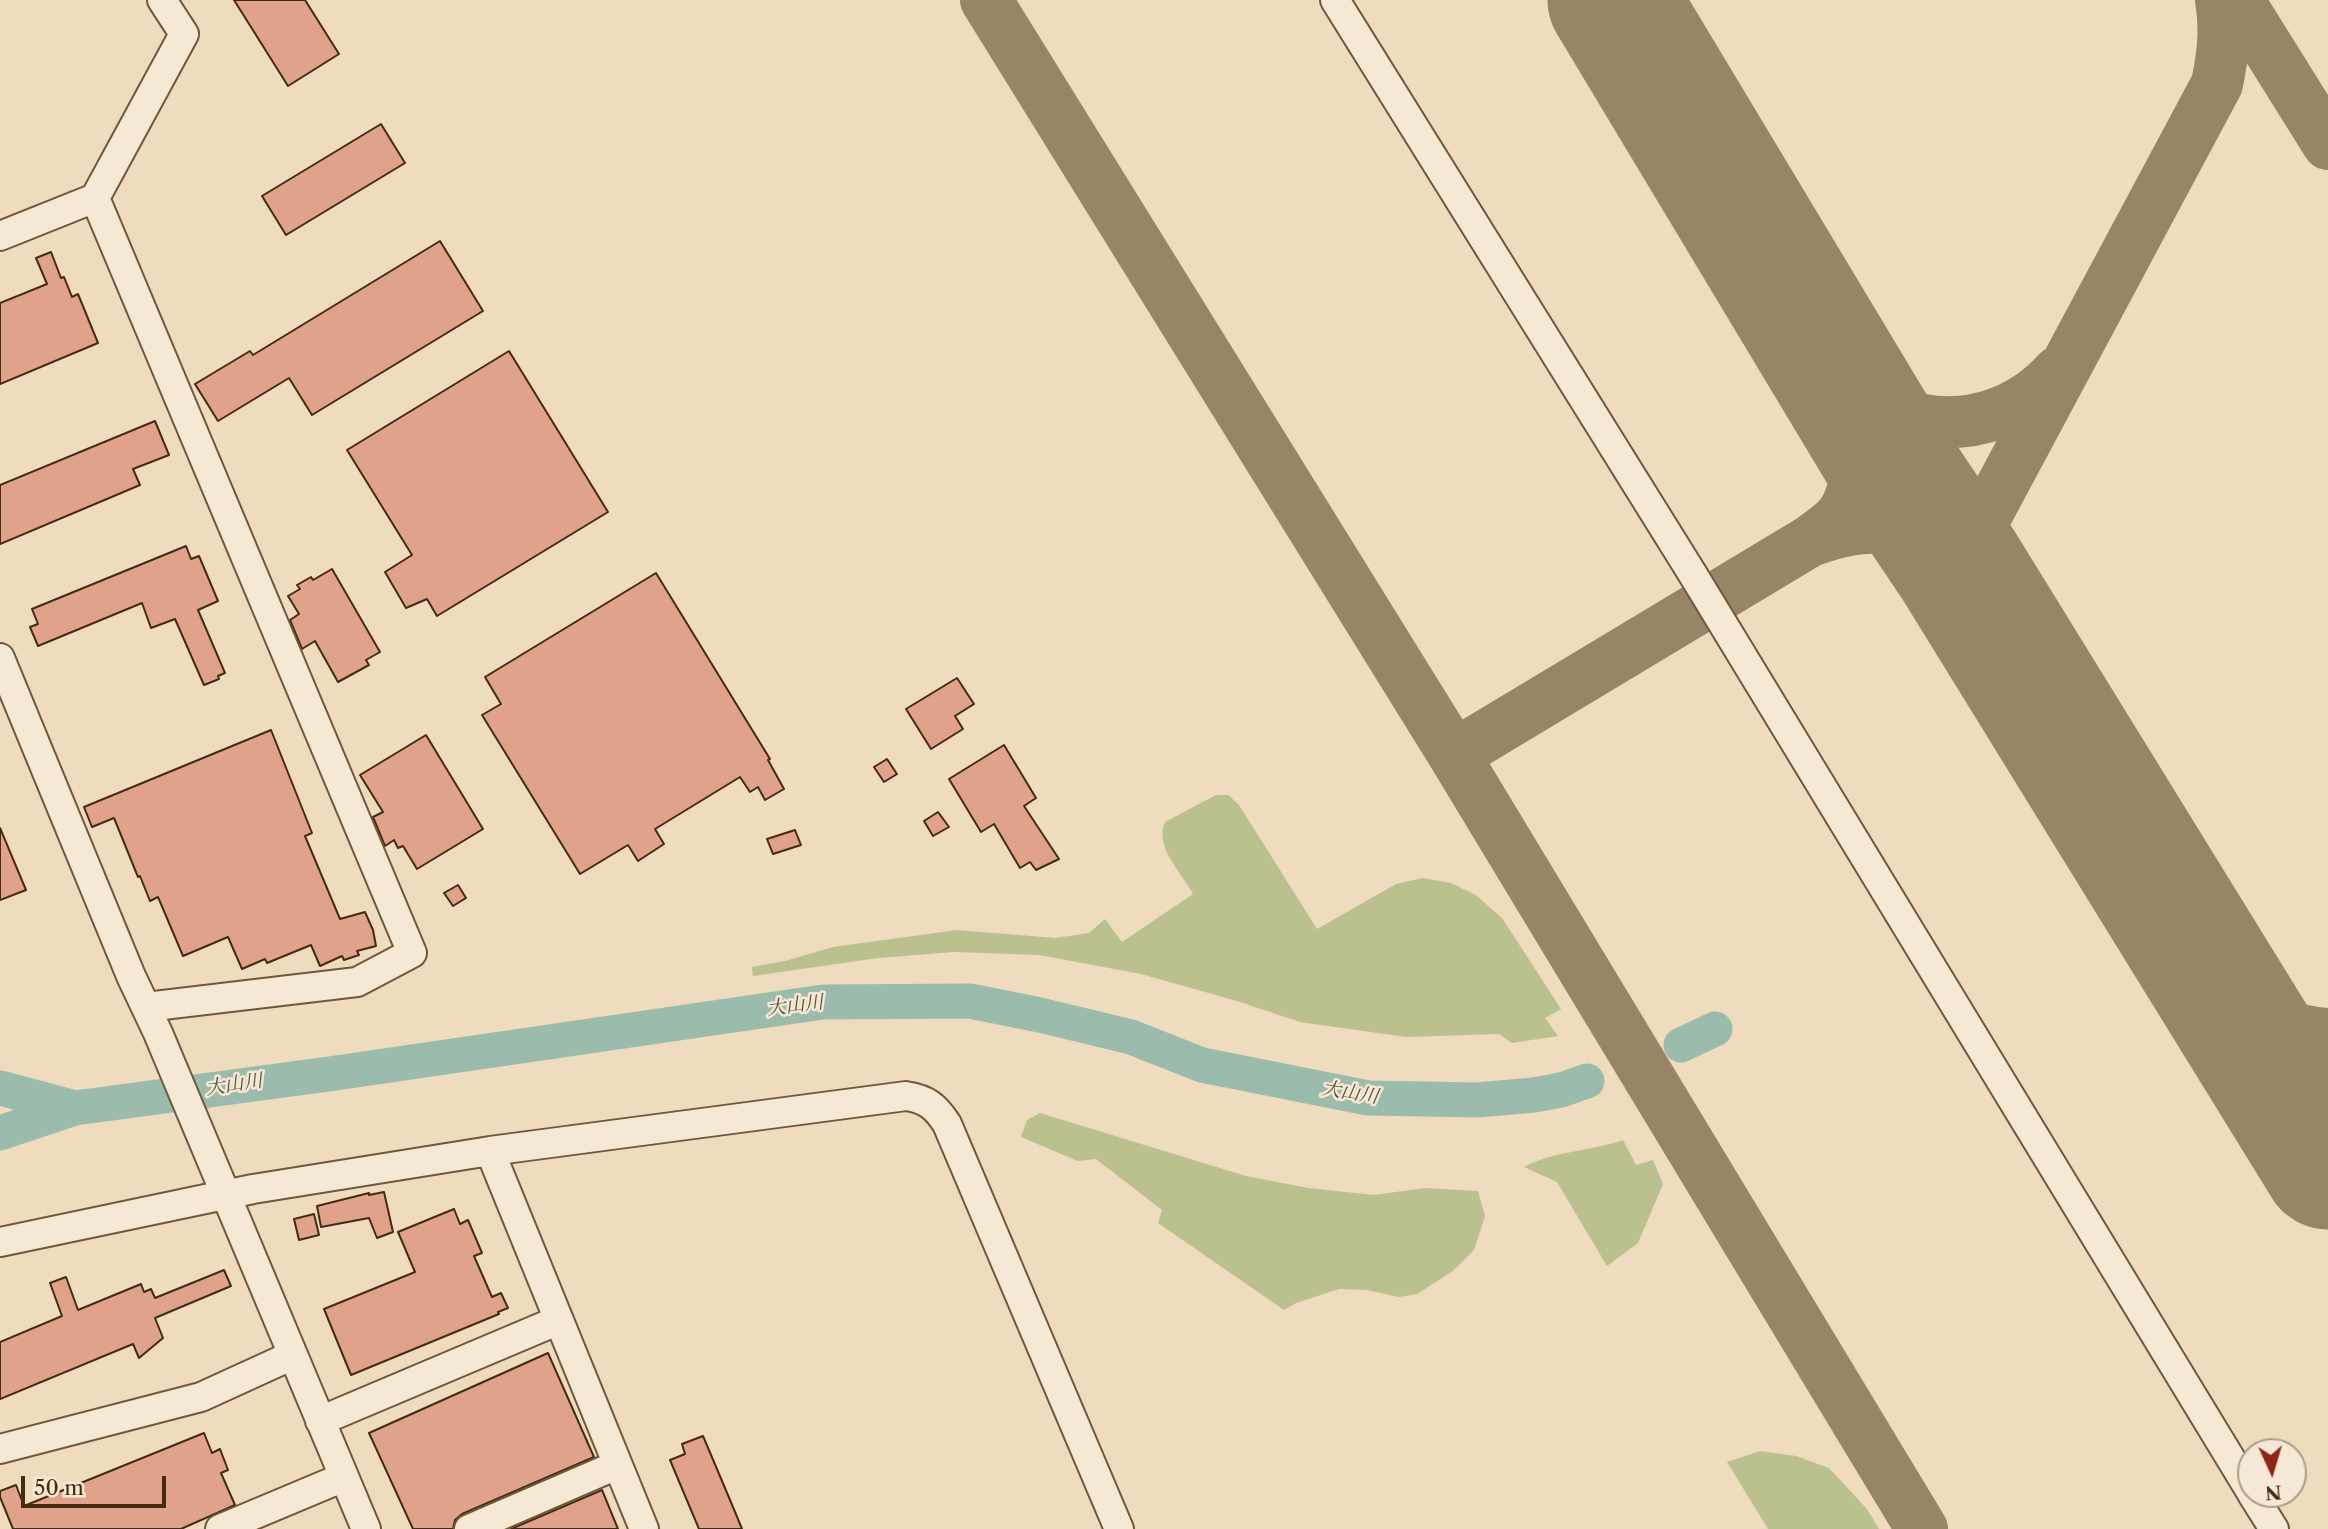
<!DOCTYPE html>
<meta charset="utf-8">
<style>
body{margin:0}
#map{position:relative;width:2328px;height:1529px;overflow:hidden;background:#efdbbd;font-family:"Libre Caslon Text",serif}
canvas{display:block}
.north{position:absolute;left:2237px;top:1438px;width:70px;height:70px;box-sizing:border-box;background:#f5e8d4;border:2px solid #ae9d86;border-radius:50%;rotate:176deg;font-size:19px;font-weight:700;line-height:28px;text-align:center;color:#442c11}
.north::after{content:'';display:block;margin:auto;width:24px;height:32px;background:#8f2418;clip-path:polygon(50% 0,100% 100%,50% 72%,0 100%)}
.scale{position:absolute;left:21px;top:1476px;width:145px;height:32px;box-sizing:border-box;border:4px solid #442c11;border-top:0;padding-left:9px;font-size:21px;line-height:24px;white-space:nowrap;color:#442c11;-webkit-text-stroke:5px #f5e8d4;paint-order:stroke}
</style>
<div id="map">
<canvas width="2328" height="1529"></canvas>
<div class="north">N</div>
<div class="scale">50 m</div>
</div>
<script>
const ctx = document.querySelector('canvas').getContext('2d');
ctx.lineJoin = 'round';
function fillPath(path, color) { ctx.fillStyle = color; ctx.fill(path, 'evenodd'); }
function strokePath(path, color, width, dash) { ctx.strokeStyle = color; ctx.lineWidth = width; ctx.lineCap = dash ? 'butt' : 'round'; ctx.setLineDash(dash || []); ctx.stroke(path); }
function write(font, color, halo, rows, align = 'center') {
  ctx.font = font + ' "Libre Caslon Text","Noto Serif JP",serif'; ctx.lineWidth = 5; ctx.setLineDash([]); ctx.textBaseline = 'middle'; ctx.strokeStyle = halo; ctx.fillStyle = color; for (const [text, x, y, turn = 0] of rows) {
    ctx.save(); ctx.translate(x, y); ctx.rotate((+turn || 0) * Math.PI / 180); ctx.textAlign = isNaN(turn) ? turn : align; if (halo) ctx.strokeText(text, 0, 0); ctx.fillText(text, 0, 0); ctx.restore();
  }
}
fillPath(new Path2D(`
 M1216,795H1228L1239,805L1317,929L1396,884L1423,878L1451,883L1476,895L1502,918L1561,1009L1545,1018L1558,1036L1512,1043L1499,1034L1406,1037L1300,1022L1237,1001L1141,974L1039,955L954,952L878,958L753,976L752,967L785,961L833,947L957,930L1055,938L1089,933L1105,919L1122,942L1193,894C1182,873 1154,847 1165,822Z
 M1040,1113L1246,1176L1308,1188L1374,1195L1425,1188L1478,1191L1485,1216L1474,1250L1453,1271L1417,1294L1399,1297L1367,1290L1339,1289L1296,1303L1284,1310L1158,1223L1162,1210L1096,1159L1078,1161L1021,1137L1027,1120Z
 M1623,1140L1636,1165L1653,1160L1663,1184L1638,1243L1607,1266L1557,1182L1524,1167C1554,1151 1591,1151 1623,1140Z
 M1760,1451L1796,1456L1829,1468L1867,1509L1879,1529H1768L1727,1462Z`), '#bbc08f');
strokePath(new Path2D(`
 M1681,1045L1715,1029
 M0,1088L75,1108
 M0,1133L75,1108L329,1074L823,1002L970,1001L1040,1015L1131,1037L1202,1065L1368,1098L1477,1100L1534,1095L1561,1090L1587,1081`), '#9bbcac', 35);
strokePath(new Path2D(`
 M986,0L1454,755L1922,1529
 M2238,0L2328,144
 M1832,364C1857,387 1888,414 1923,420C1974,429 2024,410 2058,372
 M1810,541C1846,528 1876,522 1913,535C1926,539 1937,547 1949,551
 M1959,566L2217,84C2223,55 2226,29 2221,0
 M1454,755L1810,541C1819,534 1829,528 1836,521C1862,495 1859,439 1856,405
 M2214,982C2226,990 2237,1002 2249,1009C2273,1024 2300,1032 2328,1034`), '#9a8467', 52);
strokePath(new Path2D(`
 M1613,0L1904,484L1959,566L2328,1164`), '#9a8467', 131);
const building = new Path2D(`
 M234,0H305L339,54L288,86Z
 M381,124L405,163L286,235L262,196Z
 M440,241L483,311L312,415L289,378L218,421L195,384L250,351L253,355Z
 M51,252L61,278L64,277L72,297L78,294L98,343L0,384V303L47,284L36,258Z
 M509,351L608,512L437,616L427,599L406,608L385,572L412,555L347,450Z
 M155,421L169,455L133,469L140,485L0,544V485Z
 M186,546L191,559L199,556L218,601L198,610L225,673L218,676L219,679L204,685L175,619L151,628L142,603L38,646L30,627L38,624L32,609Z
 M332,569L380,652L366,660L369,665L338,682L315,641L302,649L290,620L299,614L288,596L300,589L297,585L311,577L313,580Z
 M656,573L770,759L768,760L784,789L765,800L758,787L750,792L740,777L655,829L664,844L638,861L628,845L580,874L482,715L501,704L485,677Z
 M957,678L974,704L955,716L963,729L931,749L906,709Z
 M271,730L312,833L305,836L340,919L365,912L373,930L376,946L357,951L359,955L344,960L342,956L320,966L311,945L267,963L265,959L242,969L228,937L183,956L158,897L150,901L140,876L138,877L114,818L92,827L84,807Z
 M426,735L483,829L417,869L403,846L398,848L394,840L385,846L373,817L383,812L360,775Z
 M1004,745L1036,798L1024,806L1059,859L1036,870L1030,862L1020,868L994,824L981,832L949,779Z
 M887,759L897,774L884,782L874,767Z
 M938,812L949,827L933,836L924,821Z
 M0,828L26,890L0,900Z
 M795,830L801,845L773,854L767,839Z
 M458,885L466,898L453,906L444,893Z
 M384,1192L393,1232L377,1238L369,1218L321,1227L317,1206L369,1193V1195Z
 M454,1209L460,1224L468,1220L482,1253L474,1256L492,1297L501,1293L508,1308L498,1312L499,1314L351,1375L324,1309L415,1272L398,1232Z
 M314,1214L319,1235L299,1240L294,1219Z
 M224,1270L231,1286L155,1318L163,1338L139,1358L133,1344L0,1399V1342L62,1316L50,1283L66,1277L78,1310L141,1284L144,1292L151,1289L155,1298Z
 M548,1353L594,1457L462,1514L455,1520L453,1529H413L369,1433Z
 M204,1433L212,1453L220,1449L228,1470L221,1473L235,1505L181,1529H13L0,1497V1491L16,1485L24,1506Z
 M703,1436L733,1507L742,1529H699L670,1460L685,1454L682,1444Z
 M602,1490L618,1529H511Z`);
fillPath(building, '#e0a28b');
strokePath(building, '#442c11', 2);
const minor = new Path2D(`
 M1335,0L1692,573L2251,1492
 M95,198L412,953L357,982L146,1007
 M0,236L95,198L184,34L162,0
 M0,658L131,976L158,1033L366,1529
 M490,1151L644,1529
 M0,1242L253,1189L490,1151L906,1096C927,1099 936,1107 947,1124L1119,1529
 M320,1421L559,1320
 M0,1449L201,1397L293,1355
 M2252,1494L2274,1529
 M220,1529L344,1477
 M469,1529L617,1465`);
strokePath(minor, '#6f583c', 32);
strokePath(minor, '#f5e8d4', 28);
write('italic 19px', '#5a5038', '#f5e8d4', [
 ["大山川",795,1006,-7],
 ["大山川",234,1085,-8],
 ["大山川",1350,1093,9]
]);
</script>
